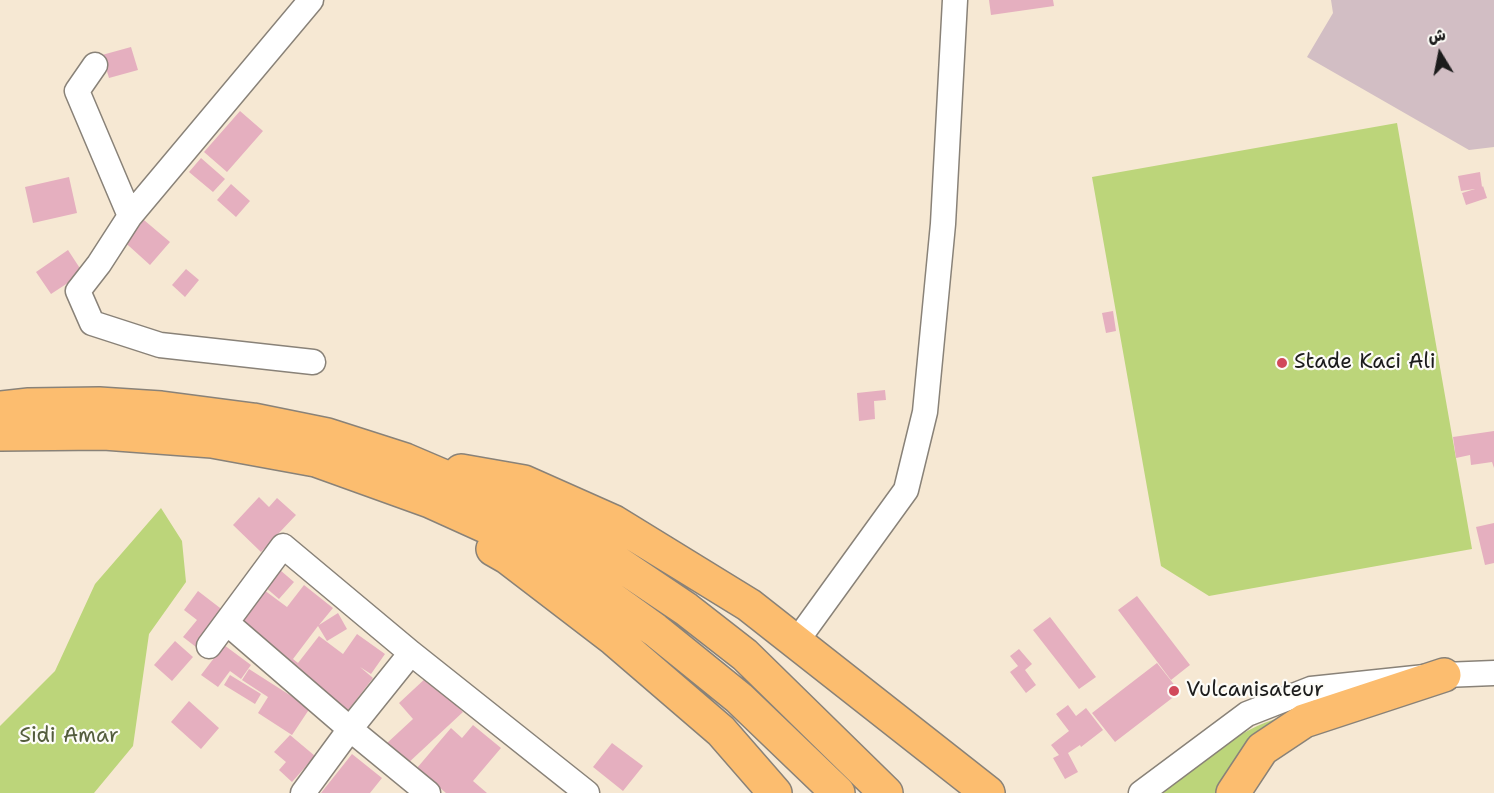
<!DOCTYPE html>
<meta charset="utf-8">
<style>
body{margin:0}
#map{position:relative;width:1494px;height:793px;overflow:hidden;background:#f6e8d3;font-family:"Shantell Sans","Playpen Sans Arabic",sans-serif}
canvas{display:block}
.north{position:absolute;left:1410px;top:24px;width:60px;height:60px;-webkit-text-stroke:4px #fdfcf7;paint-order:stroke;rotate:350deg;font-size:16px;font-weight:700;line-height:24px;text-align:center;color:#1c1c1c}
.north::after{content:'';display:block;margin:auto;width:21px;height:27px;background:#1c1c1c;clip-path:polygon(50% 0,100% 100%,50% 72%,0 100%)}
</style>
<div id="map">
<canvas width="1494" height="793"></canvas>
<div class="north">ش</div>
</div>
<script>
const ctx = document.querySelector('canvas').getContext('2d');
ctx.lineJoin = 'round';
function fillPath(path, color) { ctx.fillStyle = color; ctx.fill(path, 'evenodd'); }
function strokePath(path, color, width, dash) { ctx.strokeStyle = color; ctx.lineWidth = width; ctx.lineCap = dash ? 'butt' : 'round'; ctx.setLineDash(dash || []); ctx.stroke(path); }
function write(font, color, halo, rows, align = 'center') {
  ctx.font = font + ' "Shantell Sans",sans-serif'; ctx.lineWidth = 4.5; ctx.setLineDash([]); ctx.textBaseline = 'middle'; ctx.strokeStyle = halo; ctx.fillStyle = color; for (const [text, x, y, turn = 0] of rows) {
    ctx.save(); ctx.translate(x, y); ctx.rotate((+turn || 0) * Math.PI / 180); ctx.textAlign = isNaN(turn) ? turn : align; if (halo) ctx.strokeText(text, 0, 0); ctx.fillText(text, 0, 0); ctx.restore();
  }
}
fillPath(new Path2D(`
 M1331,0H1494V147L1469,150L1307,57L1333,13Z`), '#d2bec4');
fillPath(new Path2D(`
 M1397,123L1472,549L1209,596L1161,566L1092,177Z
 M161,508L182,541L186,582L149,634L133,746L94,793H0V726L55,671L95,584Z
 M1282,717L1220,785L1216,793H1163C1200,764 1235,730 1282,717Z`), '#bcd57a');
fillPath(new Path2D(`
 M989,0H1053L1054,6L991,15Z
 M131,47L138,70L109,78L102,55Z
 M240,111L263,131L227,172L204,152Z
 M201,158L225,179L213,192L189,172Z
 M1480,172L1482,187L1483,186L1487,198L1466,205L1462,193L1475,189L1461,191L1458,176Z
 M69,177L77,213L33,223L25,187Z
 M231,184L250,201L236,217L217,200Z
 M138,215L170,242L150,265L119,237Z
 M68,250L83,273L51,294L36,272Z
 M186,269L199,280L185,297L172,285Z
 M1113,311L1116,331L1106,333L1102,313Z
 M885,390L886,400L874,401L875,419L859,421L857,393Z
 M1494,431V468L1492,462L1471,465L1470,455L1456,458L1453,437Z
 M259,497L269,507L277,498L296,515L261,552L233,525Z
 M1494,523V563L1485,565L1476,527Z
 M280,570L294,582L279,599L265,587Z
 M304,585L333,608L319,625L338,613L347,629L327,641L318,626L293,659L298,663L319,636L343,654L357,634L385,654L371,674L360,667L373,678L346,713L235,627L264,590L287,607Z
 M198,591L224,611L196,647L183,637L197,620L184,610Z
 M1137,596L1190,665L1171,680L1118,610Z
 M1050,617L1096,677L1079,689L1033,630Z
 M175,641L193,657L172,681L154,665Z
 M224,645L251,665L241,679L230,671L218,687L201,675Z
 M1019,649L1032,664L1025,670L1036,685L1026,693L1010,672L1018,666L1010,656Z
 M1157,663L1180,692L1115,742L1092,713Z
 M249,669L310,708L292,735L258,713L268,697L242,680Z
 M230,675L261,694L255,704L224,685Z
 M428,676L463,712L406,765L386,744L413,719L399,703Z
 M189,701L219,728L201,749L171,722Z
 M1068,705L1076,716L1086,708L1103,730L1081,747L1080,745L1068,753L1078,772L1065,779L1053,758L1059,755L1051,745L1069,731L1056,714Z
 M473,725L501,748L473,781L487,793H446L417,768L451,728L462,738Z
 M290,735L315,756L292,782L279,770L286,762L274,752Z
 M612,743L643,766L623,791L593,767Z
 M352,754L382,778L370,793H321Z`), '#e5afbf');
const street = new Path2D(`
 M311,0L130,216L99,264L78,291L92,323L160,345L313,362
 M95,65L77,91L130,216
 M227,623L350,729L428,793
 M796,642L906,490L925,412L943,224L955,0
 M209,646L283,546L411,653L587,793
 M303,793L350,729L411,653
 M1141,793L1247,714L1311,689L1444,675L1494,673`);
const highway = new Path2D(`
 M0,408L29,405L99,404L161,408L253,420L327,435L405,460L466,486L585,541L686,609L745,655L886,793
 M0,434L104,433L212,441L316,460L430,501L503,534L577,574L655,630L739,698L838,793
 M461,471L524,482L614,522L749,605L988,793
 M493,549L507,557L614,639L721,731L775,793
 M1233,793L1262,749L1304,721L1444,675`);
strokePath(street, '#898278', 27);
strokePath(highway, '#898278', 36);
strokePath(street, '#fff', 24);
strokePath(highway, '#fcbd6f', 33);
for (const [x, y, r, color] of [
 [1282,363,6,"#d1495b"],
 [1174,691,6,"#d1495b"]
]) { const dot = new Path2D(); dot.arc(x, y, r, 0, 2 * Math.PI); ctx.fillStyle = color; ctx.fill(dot); strokePath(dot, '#fdfcf7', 2); }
write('21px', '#1c1c1c', '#fdfcf7', [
 ["Stade Kaci Ali",1294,363],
 ["Vulcanisateur",1186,691]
], 'left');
write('21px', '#545d3d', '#fdfcf7', [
 ["Sidi Amar",69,737]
]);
</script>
